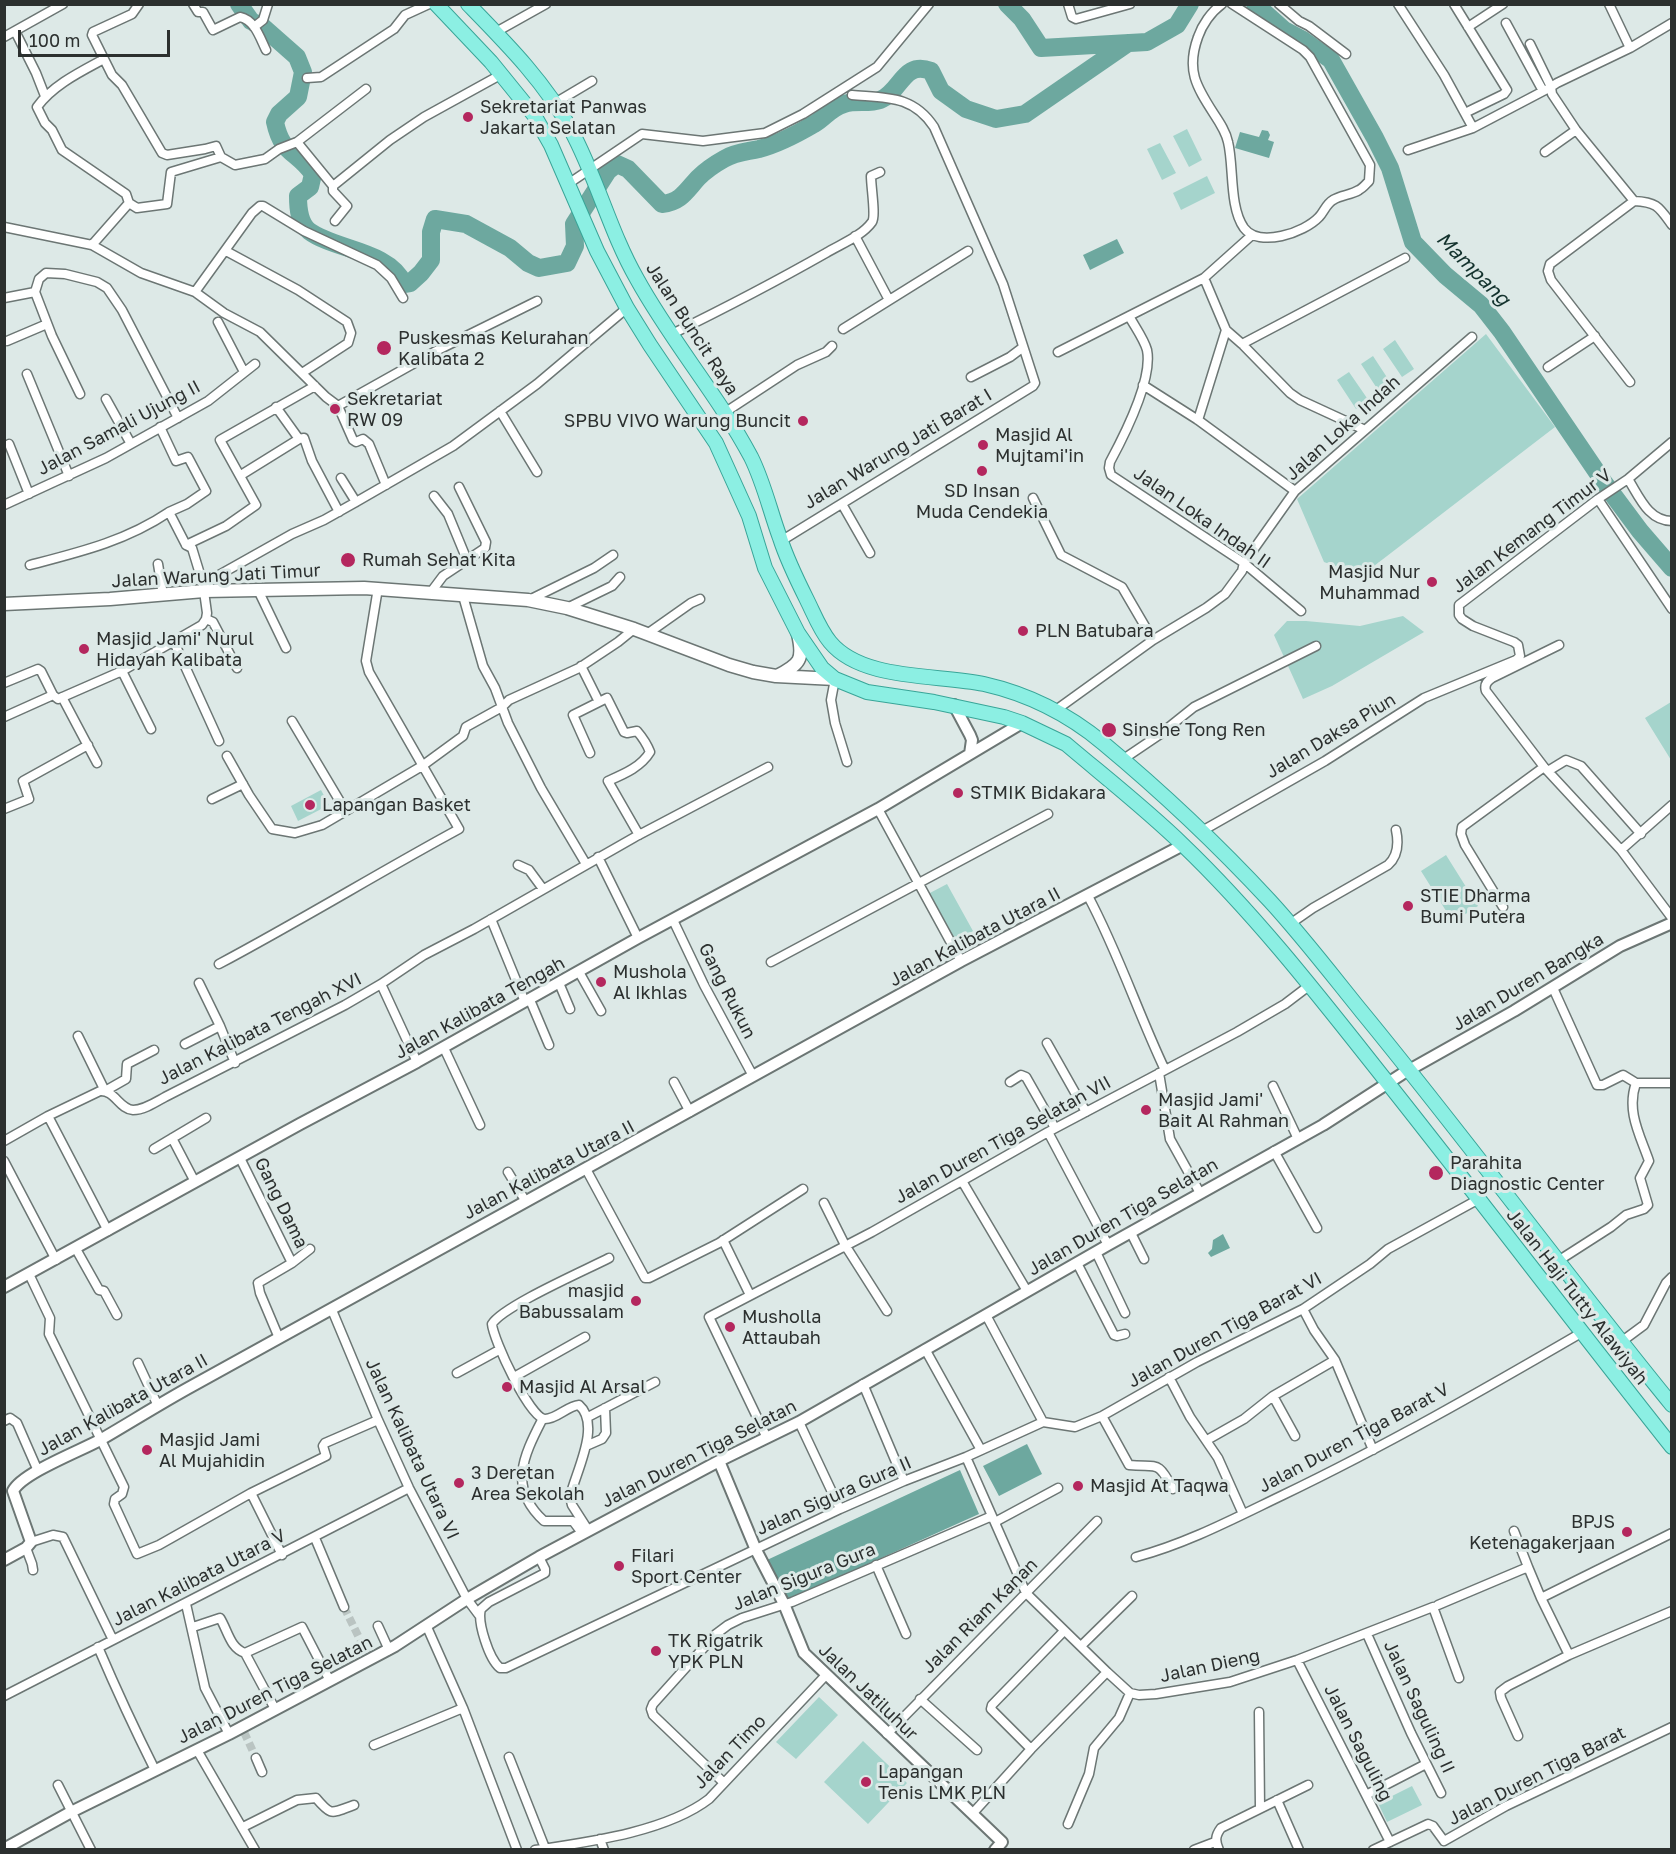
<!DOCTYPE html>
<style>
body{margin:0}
#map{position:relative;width:1676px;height:1854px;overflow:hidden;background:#dde9e7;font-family:"Golos Text",sans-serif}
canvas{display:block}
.frame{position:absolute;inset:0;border:6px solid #2c302f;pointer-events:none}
.scale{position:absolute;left:18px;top:30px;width:152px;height:27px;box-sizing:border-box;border:3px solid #2c302f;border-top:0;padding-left:8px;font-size:18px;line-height:21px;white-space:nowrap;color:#2c302f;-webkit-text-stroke:4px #dde9e7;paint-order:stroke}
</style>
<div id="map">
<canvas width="1676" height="1854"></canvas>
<div class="frame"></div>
<div class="scale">100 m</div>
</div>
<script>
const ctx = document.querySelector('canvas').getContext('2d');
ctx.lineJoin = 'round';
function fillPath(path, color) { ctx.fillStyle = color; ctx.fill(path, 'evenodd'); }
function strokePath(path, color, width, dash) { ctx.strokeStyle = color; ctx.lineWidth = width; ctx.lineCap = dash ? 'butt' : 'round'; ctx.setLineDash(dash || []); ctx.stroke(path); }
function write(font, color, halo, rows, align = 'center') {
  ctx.font = font + ' "Golos Text",sans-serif'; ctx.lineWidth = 6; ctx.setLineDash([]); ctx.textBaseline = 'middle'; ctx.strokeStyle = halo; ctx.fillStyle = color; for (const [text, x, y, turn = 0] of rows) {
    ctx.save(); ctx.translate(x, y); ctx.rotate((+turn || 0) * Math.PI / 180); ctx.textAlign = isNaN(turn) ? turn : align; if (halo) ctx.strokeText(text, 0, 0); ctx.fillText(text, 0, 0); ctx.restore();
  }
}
fillPath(new Path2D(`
 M1187,129L1202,160L1189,167L1173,136Z
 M1160,143L1176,173L1162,180L1147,149Z
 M1207,176L1215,193L1181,210L1173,193Z
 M1486,334L1555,427L1361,576L1324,562L1297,499Z
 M1395,340L1414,369L1402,377L1383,349Z
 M1373,356L1392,385L1380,393L1361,364Z
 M1349,372L1369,401L1356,409L1337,380Z
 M900,444L906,454L888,464L882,454Z
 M1403,616L1424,632L1332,686L1303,699L1274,635L1287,621H1306L1360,626Z
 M1671,702V760L1645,718Z
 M321,790L329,805L298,821L291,806Z
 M1446,855L1478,906L1453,922L1421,871Z
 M947,884L973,931L955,942L928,894Z
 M819,1697L838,1715L796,1759L776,1742Z
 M863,1741L907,1783L868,1824L824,1782Z
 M1412,1786L1422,1805L1387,1822L1378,1803Z`), '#a5d4cc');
fillPath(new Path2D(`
 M1262,130L1268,131L1270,135L1268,140L1274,142L1269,158L1235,148L1240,132L1259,137Z
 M1117,239L1124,253L1090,270L1083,255Z
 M1223,1234L1230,1248L1211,1257L1208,1253L1212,1249L1213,1240Z
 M1027,1444L1042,1474L999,1496L983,1466Z
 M960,1470L979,1514L788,1600L767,1560Z`), '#6da89f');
strokePath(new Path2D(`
 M239,4L251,21L263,27L297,57L303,72L298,97L279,114L275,122C282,155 296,150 313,174L310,187L298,196C298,208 299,223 309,231C334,250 389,250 404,284L410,283L421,273L431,260V232L435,219L466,224L510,248L528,263L539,268L567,263L575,246L574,224L608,171L617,164L628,169L662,204C681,202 686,191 698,178C705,171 715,164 724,159C736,152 746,152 759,149C778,144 797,134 814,124C825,118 830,108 844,104C855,100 869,104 880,100C901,92 903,60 931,71L941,91L966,109L996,119L1025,114L1128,43
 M1007,4L1022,19L1041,48L1147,42L1177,25L1190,4
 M1255,4L1284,30L1303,40L1331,60L1375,138L1390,168L1413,242L1445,275L1481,305L1502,332L1605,484L1640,531L1672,568`), '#6da89f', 18);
strokePath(new Path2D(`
 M344,1607L370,1660
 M244,1732L256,1758`), '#bac4c2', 8, [8, 4]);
const minor = new Path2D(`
 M139,4L132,14L93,32L92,35L112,75L122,85L162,153L167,155L205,149L216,146L221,157
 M193,4L198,12H203L213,30L240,17C255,20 260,38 266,50
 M1068,4L1072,17L1076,19L1130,4
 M1222,4C1211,12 1202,25 1198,37C1186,70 1196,86 1214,114C1220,123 1226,132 1228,142C1234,166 1229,207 1244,228C1259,248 1304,233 1319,217C1324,212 1326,204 1333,200C1341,195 1351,195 1359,190C1363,188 1366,184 1369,181L1370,165L1310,57L1303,50L1232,4
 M1279,4L1299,21L1309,26L1346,54
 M1398,4L1444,75L1473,128
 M1454,4L1507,90L1504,94L1469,111
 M1609,4L1630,48
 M1506,23L1543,91
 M1672,23L1630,48L1557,83L1551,87L1552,94L1576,130L1634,201C1657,202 1659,207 1672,225
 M254,27L263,20L268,4
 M1468,27L1503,4
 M15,31L36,73L45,96
 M496,32L546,4
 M4,37L63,4
 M307,78L321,77L394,29L405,15L429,4
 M555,103L592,81
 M1408,150L1473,128L1551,87L1530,44
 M1545,152L1576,130
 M568,184L642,134L703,141L765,133L803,114L877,67L929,4
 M333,186L297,142L366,89
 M129,203L137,208L167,204L171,172L221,157L235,165L265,159L279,149L297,142
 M335,221L347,206L333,191V186L390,140L424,117L502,74
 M4,227L92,245L141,273L195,292L224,313L260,332L326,397L338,406L353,440L356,442L363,439L369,444L386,485
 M855,236L889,300
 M92,245L129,203L126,194L62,150L52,130L45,123L37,107C53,85 80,72 104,59
 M226,251L298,290L347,322L351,333L348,343L302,373
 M1204,278L1226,330L1242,344L1290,393L1300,400L1365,430
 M195,292L252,213L260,206H263L304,231L377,265L391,278L403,298
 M4,298L35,292
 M1129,316C1135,327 1144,339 1147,350C1153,380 1124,436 1110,462L1109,468L1111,475L1244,563L1301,611
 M218,322L244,372
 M843,329L968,251
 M670,335C723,309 775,282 826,253C841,244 862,236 872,222C876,216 871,187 871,176L880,172
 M7,341L47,324
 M1242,344L1405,258
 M1058,352L1204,278L1252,235
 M1548,367L1595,336
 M27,374L69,476
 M971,377L1010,357L1022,348
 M1630,382L1551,280L1548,271L1550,264L1634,201
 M1143,385L1198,420L1295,491
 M80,394L52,336L35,292L39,279L46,273L65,274L97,282L107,288L122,310L178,418
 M106,399L131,444
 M338,406L436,351L537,301
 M276,407L299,439L304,438L312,461L339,512
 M500,411L537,472
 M724,413L797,365L826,352L832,346
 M1198,420L1226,330
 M160,427L176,461L188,457L206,491L187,504L169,512L186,545
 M9,444L29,494
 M241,475L299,439
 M341,478L356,502
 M1628,479C1639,496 1648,521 1672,521
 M434,496L448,514L467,560
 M1033,498L1061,555L1122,587L1153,640
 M1598,499L1672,609
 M842,504L870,553
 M4,505L106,458L208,401L255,364
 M781,541L1033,386L1035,383L1003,284L934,127C913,95 886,98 852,95
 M158,564L163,595
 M30,565C80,552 126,541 169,512
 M203,584L192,548L186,545L226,526L256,505L220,440L315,386
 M258,590L286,648
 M431,592L443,576L485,548L486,542L459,487
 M463,596L483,666L495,688L508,723L541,788L586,864
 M529,600L594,568L613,555
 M567,608L612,586L620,577
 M206,619L213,622L237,668
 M647,634L691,603L700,599
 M174,642L219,741
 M1559,645L1492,678C1487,681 1484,685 1486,691L1544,767L1621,850L1672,918
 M581,666L599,702L607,698L624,732L627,733L637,731C643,738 647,744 650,752C641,767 624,774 608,781L639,835
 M122,671L151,729
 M835,679L831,700L835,723L847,762
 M4,683L38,669L41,671L53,695L58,699L122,671L202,625L206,619L207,613L203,584L292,534L324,520L356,502L453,446L537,384L627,308
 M62,697L97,763
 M1056,710L1153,640L1206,608L1225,594L1242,571L1244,563L1295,491L1472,337
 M4,717L53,695
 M292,721L345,810
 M590,753L573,715L599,702
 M227,756L249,795L272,829L295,833L322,825L422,766L463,736L466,727L502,707L509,700L579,668L618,642L634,629
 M1122,760L1159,735L1194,707L1316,646
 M1548,771L1566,760L1581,766L1641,834
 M212,799L243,784
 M4,809L29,799L23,781L88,745
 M878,809L961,961
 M1202,831L1325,761L1424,698L1516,660L1520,656L1518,645L1514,642L1473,626L1462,619L1459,615V605L1598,499L1628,479L1672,442
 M1621,850L1672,805
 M598,857L638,938
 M518,865L529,870L543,889
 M1088,896C1118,952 1138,1013 1165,1070
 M1503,907L1465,845L1461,834L1462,827L1544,767
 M491,919L525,1002
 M673,920L704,985L753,1076
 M1290,924L1313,908L1388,865C1398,856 1399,844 1396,830
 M771,962L1048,814
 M219,964C300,921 378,873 459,829L369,672L366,661L378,588
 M579,972L601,1011
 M199,983L220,1026L235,1063
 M559,983L570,1009
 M381,984L417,1062
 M1553,988L1597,1085H1603L1623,1075L1636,1083H1672
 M530,1000L549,1045
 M78,1036L105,1091L126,1079L127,1064L154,1050
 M1047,1043L1086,1112
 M185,1044L220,1026
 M444,1048L480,1125
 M1159,1073L1170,1139L1200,1193
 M674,1082L690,1112
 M1010,1082L1021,1075L1026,1077L1055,1128
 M1273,1086L1298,1139
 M48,1116L108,1231
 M1048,1132L1108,1245
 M172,1138L195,1182
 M4,1141L48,1116L100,1091C115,1090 119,1109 133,1110C144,1110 156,1102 165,1097L345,1005L381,984L424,955L474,929L635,837L768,767
 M154,1149L206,1118
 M1274,1151L1317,1228
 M240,1158L292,1263
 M4,1161L56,1260
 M586,1169L645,1278H649L719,1243L803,1189
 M508,1172L526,1202
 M962,1181L1027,1291
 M824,1203L845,1245L887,1311
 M1131,1233L1144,1259
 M723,1240L750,1295
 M76,1249L99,1290L104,1291L117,1315
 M1096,1252L1125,1313
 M1558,1261L1611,1227L1626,1215L1644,1209L1648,1205L1640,1178L1649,1161C1640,1135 1626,1111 1636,1083
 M1077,1263L1114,1335L1117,1336L1125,1334
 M29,1274L50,1318L49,1334L124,1487L122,1494L115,1499L114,1504L137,1554L159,1545L251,1493L326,1456L323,1446L325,1443L378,1420
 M1303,1309L1314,1330L1335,1360L1373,1450
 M332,1310L378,1420L409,1488L467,1599L479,1615
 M986,1315L1043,1422
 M279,1338L260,1293L258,1283L292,1263L310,1249
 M1621,1342L1644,1325L1666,1283L1672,1277
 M925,1349L981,1450
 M138,1363L158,1406
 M457,1373L499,1350
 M514,1377L585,1337
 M1169,1377L1190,1417L1218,1458L1243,1514
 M863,1384L904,1481
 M1273,1396L1295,1436
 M1102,1416L1129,1465C1158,1468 1157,1459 1173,1489
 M588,1417L655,1382
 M542,1420C523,1457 508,1488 544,1521H573L582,1533
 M4,1421L10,1418L17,1423L38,1471
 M799,1422L840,1509
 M767,1438L709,1317L872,1232L1048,1132L1237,1032L1285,1004L1310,985
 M1207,1440L1244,1419L1273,1396L1335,1360
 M586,1446L602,1439L606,1433L605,1408
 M966,1457L1026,1593L1107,1672L1130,1693L1139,1695L1156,1694L1230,1682L1297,1660L1433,1607L1459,1678
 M251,1493L282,1555
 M995,1522L1058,1488
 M588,1530L572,1505L570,1497C575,1473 602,1425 579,1405C567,1406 557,1419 545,1419C530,1419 493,1339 492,1324C503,1306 586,1270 609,1258
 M1514,1531L1528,1567
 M315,1538L344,1607
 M31,1542L53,1535L63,1537L113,1640
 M26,1548L32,1564L33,1570
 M539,1557L545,1569V1573L489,1602L481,1609C477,1622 489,1659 500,1668H506L840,1509L904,1481L966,1457L1043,1422L1075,1427L1102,1416L1197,1362L1303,1309L1370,1264L1388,1249L1479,1199
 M1136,1557C1188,1543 1235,1518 1283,1495C1385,1446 1483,1390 1581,1333
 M876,1565L906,1634
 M1541,1598L1672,1533
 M186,1604L205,1688L229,1734
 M1438,1605L1528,1567L1541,1598L1569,1655
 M378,1626L389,1650
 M193,1627L220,1618C228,1631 230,1648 245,1653L302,1627L330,1681
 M427,1627L463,1708L517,1850
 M1367,1634L1411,1733L1441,1793
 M1081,1646L1132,1596
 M98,1647C116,1689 135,1730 155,1770
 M245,1653L275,1709
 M1297,1660L1390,1842
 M4,1696L409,1488
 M920,1699L977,1750
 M1259,1712L1260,1808
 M887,1734L1097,1521
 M1518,1736L1501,1698L1500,1692L1508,1686L1569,1655L1672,1611
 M374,1745L463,1708
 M1031,1749L991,1709L992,1705L1064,1631
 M197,1750L255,1850
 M509,1757L545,1848
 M256,1758L262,1772
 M723,1782L653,1715L651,1709L653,1704L716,1634L728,1625L742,1618L792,1602L992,1516
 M58,1785L91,1850
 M1366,1795L1426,1764
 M1277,1800L1299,1850
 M973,1813L1031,1749L1107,1672
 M1068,1824L1089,1774L1094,1748L1119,1718L1130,1693
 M243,1827L297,1800L316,1798C332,1817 331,1813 354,1805
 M600,1839L604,1850
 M1444,1841L1506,1806L1672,1727
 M535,1850C588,1842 666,1832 709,1799L826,1675
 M1194,1850L1215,1842
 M1219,1850C1215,1841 1215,1836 1221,1828L1308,1785
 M1373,1850L1428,1824L1433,1826L1444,1841`);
const tertiary = new Path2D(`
 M954,705L970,735L972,740L970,754
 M4,1287L300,1124L417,1062L638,938L878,809L1022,723
 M719,1461L756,1550L784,1604L804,1653L1002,1842L995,1850
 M4,1560L26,1548L31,1542L13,1491C22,1473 80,1451 100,1440C131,1422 161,1403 192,1386L961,961L1183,845
 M4,1849L71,1812L229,1734L395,1646L467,1599L539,1557L719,1461L799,1422L1108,1245L1323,1125L1402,1074L1514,1011L1620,946L1672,923`);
const secondary = new Path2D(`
 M4,604L110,599L204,591L364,588L528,600L567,608L634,629L729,665L753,672L776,676L835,679
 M777,676C800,664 804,660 798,634`);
const primary = new Path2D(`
 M436,4L491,62L534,115L551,145L597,251L627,308L650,345L716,443L749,516L765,568L798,633L822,668L835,679L867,692L934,702L1004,717L1022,723L1066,744C1105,777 1146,809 1183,845C1258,917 1322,1000 1387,1082C1483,1203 1576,1326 1672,1447
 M468,4C506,43 545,82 571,130C597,178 610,232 637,279C671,341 718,395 751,457C764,483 770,511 780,538C787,560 797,580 807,600C814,614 820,630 830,642C862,681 937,674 984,684C1028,694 1068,714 1103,743C1162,792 1218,845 1270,901C1303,937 1332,975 1362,1012C1468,1141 1566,1275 1672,1405`);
strokePath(minor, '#6c7674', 11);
strokePath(tertiary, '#6c7674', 14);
strokePath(secondary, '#6c7674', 15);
strokePath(primary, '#39a598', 16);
strokePath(minor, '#fff', 8);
strokePath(tertiary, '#fff', 10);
strokePath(secondary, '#fff', 12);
strokePath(primary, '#8cefe3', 14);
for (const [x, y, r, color] of [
 [468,117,6,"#b4275e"],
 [384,348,8,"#b4275e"],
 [335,409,6,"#b4275e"],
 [803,421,6,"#b4275e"],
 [983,445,6,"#b4275e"],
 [982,471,6,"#b4275e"],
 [348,560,8,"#b4275e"],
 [1432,582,6,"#b4275e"],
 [1023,631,6,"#b4275e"],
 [84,649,6,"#b4275e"],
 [1109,730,8,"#b4275e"],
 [958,793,6,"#b4275e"],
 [310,805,6,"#b4275e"],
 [1408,906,6,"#b4275e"],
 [601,982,6,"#b4275e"],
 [1146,1110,6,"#b4275e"],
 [1436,1173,8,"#b4275e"],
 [636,1301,6,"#b4275e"],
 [730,1327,6,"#b4275e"],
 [507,1387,6,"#b4275e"],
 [147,1450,6,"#b4275e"],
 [459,1483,6,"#b4275e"],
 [1078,1486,6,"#b4275e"],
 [1627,1532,6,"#b4275e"],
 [619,1566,6,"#b4275e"],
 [656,1651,6,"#b4275e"],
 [866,1782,6,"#b4275e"]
]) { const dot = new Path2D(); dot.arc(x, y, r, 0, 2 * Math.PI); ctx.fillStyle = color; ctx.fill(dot); strokePath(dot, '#dde9e7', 2); }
write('18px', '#2c302f', '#dde9e7', [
 ["Sekretariat Panwas",480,107],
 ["Jakarta Selatan",480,128],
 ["Puskesmas Kelurahan",398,338],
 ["Kalibata 2",398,359],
 ["Sekretariat",347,399],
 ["RW 09",347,420],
 ["SPBU VIVO Warung Buncit",791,421,"right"],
 ["Masjid Al",995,435],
 ["Mujtami'in",995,456],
 ["SD Insan",982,491,"center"],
 ["Muda Cendekia",982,512,"center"],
 ["Rumah Sehat Kita",362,560],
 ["Masjid Nur",1420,572,"right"],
 ["Muhammad",1420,593,"right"],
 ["PLN Batubara",1035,631],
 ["Masjid Jami' Nurul",96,639],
 ["Hidayah Kalibata",96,660],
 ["Sinshe Tong Ren",1122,730],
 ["STMIK Bidakara",970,793],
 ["Lapangan Basket",322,805],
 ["STIE Dharma",1420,896],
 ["Bumi Putera",1420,917],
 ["Mushola",613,972],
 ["Al Ikhlas",613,993],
 ["Masjid Jami'",1158,1100],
 ["Bait Al Rahman",1158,1121],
 ["Parahita",1450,1163],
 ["Diagnostic Center",1450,1184],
 ["masjid",624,1291,"right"],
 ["Babussalam",624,1312,"right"],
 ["Musholla",742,1317],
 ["Attaubah",742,1338],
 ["Masjid Al Arsal",519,1387],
 ["Masjid Jami",159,1440],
 ["Al Mujahidin",159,1461],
 ["3 Deretan",471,1473],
 ["Area Sekolah",471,1494],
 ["Masjid At Taqwa",1090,1486],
 ["BPJS",1615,1522,"right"],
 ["Ketenagakerjaan",1615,1543,"right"],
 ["Filari",631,1556],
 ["Sport Center",631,1577],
 ["TK Rigatrik",668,1641],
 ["YPK PLN",668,1662],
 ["Lapangan",878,1772],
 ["Tenis LMK PLN",878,1793]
], 'left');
write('18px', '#2c302f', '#dde9e7', [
 ["Jalan Buncit Raya",692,329,57],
 ["Jalan Samali Ujung II",119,428,-28],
 ["Jalan Loka Indah",1343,428,-42],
 ["Jalan Warung Jati Barat I",898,449,-31],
 ["Jalan Loka Indah II",1202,518,35],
 ["Jalan Kemang Timur V",1532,531,-37],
 ["Jalan Warung Jati Timur",216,576,-3],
 ["Jalan Daksa Piun",1331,736,-31],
 ["Jalan Kalibata Utara II",975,937,-28],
 ["Jalan Duren Bangka",1528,982,-31],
 ["Gang Rukun",727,991,63],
 ["Jalan Kalibata Tengah",480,1008,-29],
 ["Jalan Kalibata Tengah XVI",260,1029,-27],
 ["Jalan Duren Tiga Selatan VII",1003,1140,-29],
 ["Jalan Kalibata Utara II",549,1170,-28],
 ["Gang Dama",281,1203,64],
 ["Jalan Duren Tiga Selatan",1123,1217,-30],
 ["Jalan Haji Tutty Alawiyah",1577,1297,52],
 ["Jalan Duren Tiga Barat VI",1225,1330,-29],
 ["Jalan Kalibata Utara II",123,1405,-29],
 ["Jalan Duren Tiga Barat V",1354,1438,-28],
 ["Jalan Kalibata Utara VI",412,1449,65],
 ["Jalan Duren Tiga Selatan",699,1454,-27],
 ["Jalan Sigura Gura II",834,1496,-24],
 ["Jalan Sigura Gura",804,1577,-22],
 ["Jalan Kalibata Utara V",199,1578,-27],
 ["Jalan Riam Kanan",980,1616,-45],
 ["Jalan Dieng",1210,1666,-12],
 ["Jalan Duren Tiga Selatan",275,1690,-27],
 ["Jalan Jatiluhur",868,1692,44],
 ["Jalan Saguling II",1419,1707,65],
 ["Jalan Saguling",1358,1743,63],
 ["Jalan Timo",730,1752,-46],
 ["Jalan Duren Tiga Barat",1537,1776,-27]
]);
write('italic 20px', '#13322d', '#dde9e7', [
 ["Mampang",1473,269,45]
]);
</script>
